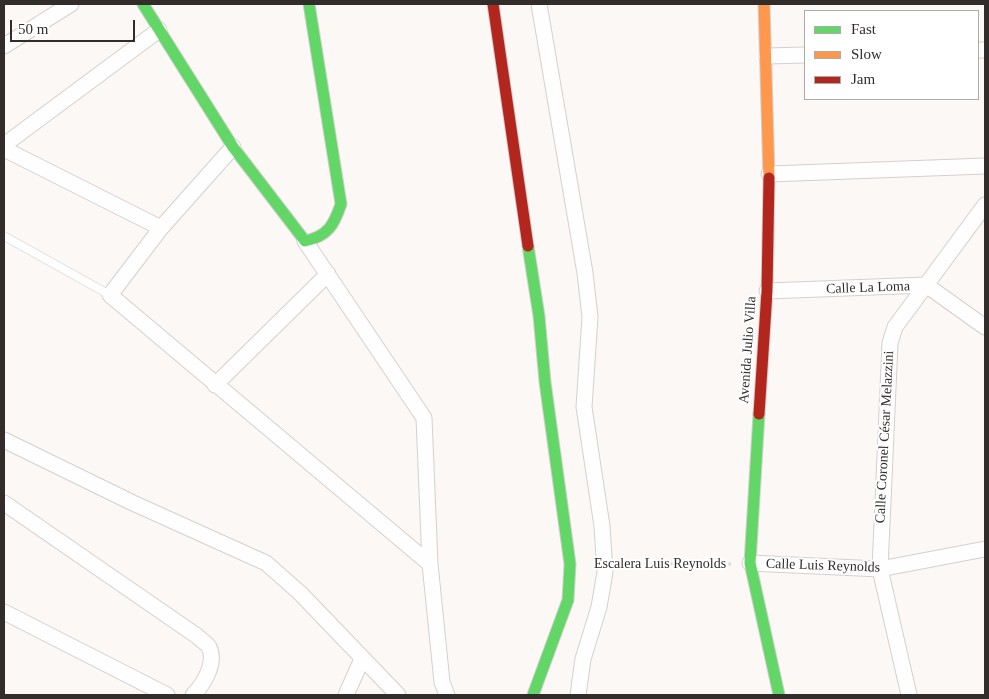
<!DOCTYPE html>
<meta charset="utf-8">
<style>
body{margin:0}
#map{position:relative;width:989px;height:699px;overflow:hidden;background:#fcf8f6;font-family:Georgia,serif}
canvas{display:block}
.frame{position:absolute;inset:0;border:5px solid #322d2b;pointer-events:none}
.legend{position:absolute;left:804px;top:10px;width:175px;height:90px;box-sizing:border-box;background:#fff;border:1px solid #adabaa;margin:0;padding:6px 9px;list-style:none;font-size:15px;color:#322d2b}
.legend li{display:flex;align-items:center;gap:10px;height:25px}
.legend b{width:25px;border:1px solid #adabaa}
.scale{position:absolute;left:10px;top:20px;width:125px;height:22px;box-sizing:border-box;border:2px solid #322d2b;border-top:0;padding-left:6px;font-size:15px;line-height:18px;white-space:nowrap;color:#322d2b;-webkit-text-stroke:4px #fff;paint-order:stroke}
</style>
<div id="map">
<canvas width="989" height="699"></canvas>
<div class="frame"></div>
<ul class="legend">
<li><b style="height:6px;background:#63d668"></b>Fast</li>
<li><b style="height:6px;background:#ff974d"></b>Slow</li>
<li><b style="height:6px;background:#b3261e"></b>Jam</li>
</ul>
<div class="scale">50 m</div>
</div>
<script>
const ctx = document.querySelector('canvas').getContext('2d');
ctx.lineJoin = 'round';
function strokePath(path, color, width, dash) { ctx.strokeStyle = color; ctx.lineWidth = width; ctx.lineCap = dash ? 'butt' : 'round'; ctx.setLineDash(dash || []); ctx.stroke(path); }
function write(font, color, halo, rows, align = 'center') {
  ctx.font = font + ' Georgia,serif'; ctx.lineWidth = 4; ctx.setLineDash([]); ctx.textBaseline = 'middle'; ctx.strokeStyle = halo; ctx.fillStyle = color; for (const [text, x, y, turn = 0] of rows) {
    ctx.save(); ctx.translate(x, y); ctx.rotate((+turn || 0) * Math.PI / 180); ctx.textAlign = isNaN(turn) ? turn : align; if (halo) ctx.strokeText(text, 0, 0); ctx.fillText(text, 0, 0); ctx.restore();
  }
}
const lane = new Path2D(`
 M4,236L110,295`);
const street = new Path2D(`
 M539,4L585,273L590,317L584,407L602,526L605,572L599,607L583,659L578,695
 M4,46L71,4
 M978,50H985
 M767,56L805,55
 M4,145L159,30
 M4,149L161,228L233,147
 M769,174L985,166
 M161,228L110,295L430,564
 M305,241L424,418L430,564L442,682L447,695
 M767,291L926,285L985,327
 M215,385L328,274
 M4,440L133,503L266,563L300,593L398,695
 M4,503L197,636C200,639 206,643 209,647C217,663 203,685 193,695
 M750,563L880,569L985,549
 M4,612L167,695
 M346,695L362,659
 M909,695L880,569L890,343L895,327L985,205`);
const fast = new Path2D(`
 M143,4L233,147L305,241C328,236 334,225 341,204L309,4
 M528,246L539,316L545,382L570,564L568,600L533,695
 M759,414L750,563L779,695`);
const slow = new Path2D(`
 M764,4L769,178`);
const jam = new Path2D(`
 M493,4L528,246
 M759,414L767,291L769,178`);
strokePath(lane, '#d4d0ce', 9);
strokePath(street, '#d4d0ce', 17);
strokePath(fast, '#d4d0ce', 13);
strokePath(slow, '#d4d0ce', 13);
strokePath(jam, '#d4d0ce', 13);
strokePath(new Path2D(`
 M618,564H732`), '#d8d7d7', 3, [2.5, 4]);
strokePath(lane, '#fffefe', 8);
strokePath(street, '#fffefe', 15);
strokePath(fast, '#63d668', 11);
strokePath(slow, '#ff974d', 11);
strokePath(jam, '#b3261e', 11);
write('14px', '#322d2b', '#fff', [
 ["Calle La Loma",868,288,-2],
 ["Avenida Julio Villa",748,350,-86],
 ["Calle Coronel César Melazzini",885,437,-87],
 ["Escalera Luis Reynolds",660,564],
 ["Calle Luis Reynolds",823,566,2]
]);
</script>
